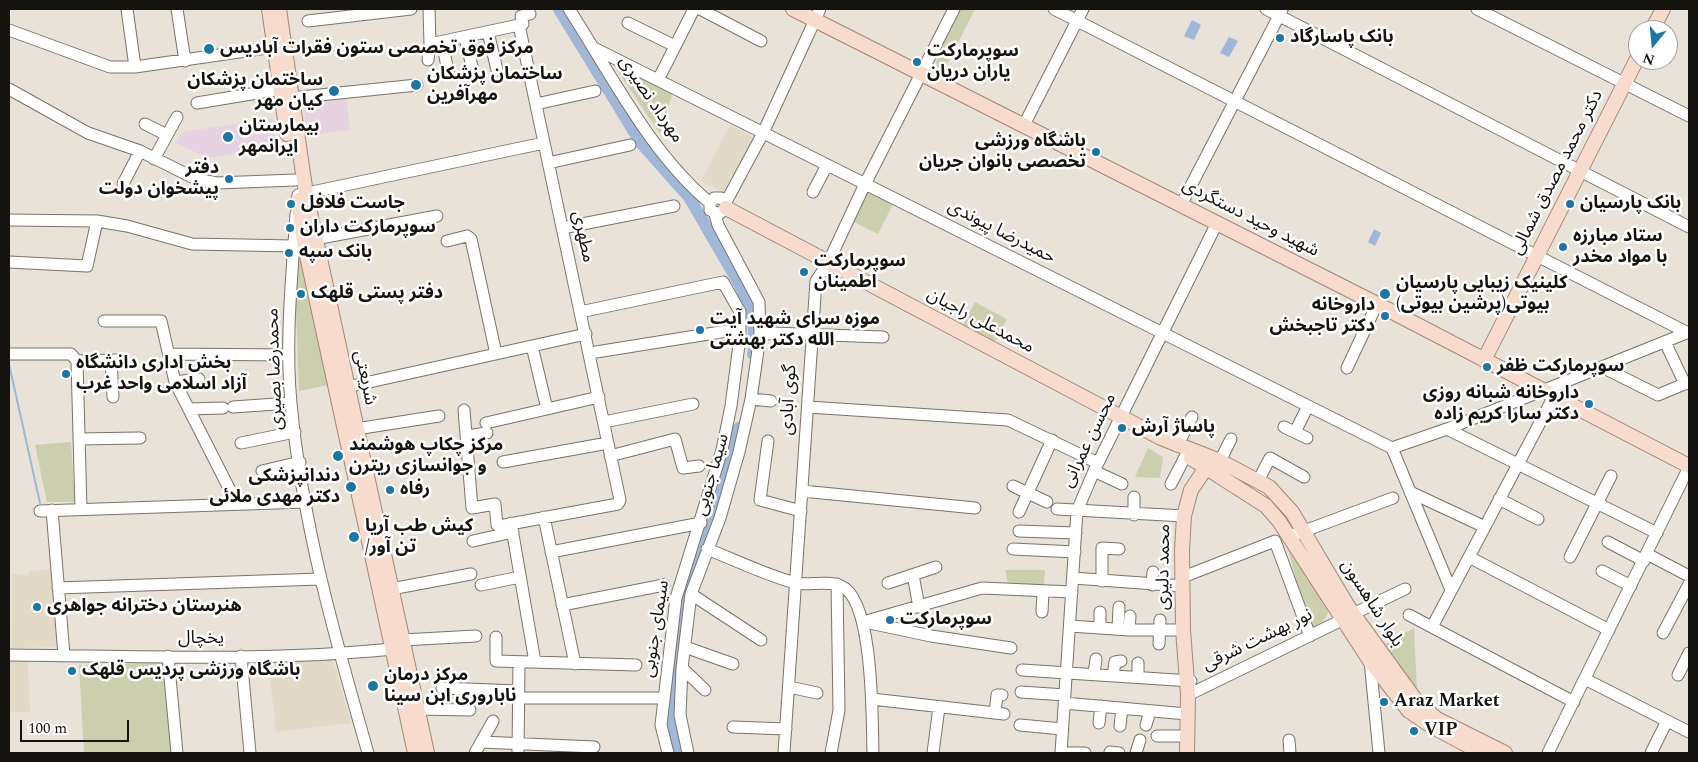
<!DOCTYPE html>
<meta charset="utf-8">
<style>
body{margin:0}
#map{position:relative;width:1698px;height:762px;overflow:hidden;background:#e8e2d8;font-family:Spectral,serif}
canvas{display:block}
.frame{position:absolute;inset:0;border:10px solid #151310;pointer-events:none}
.north{position:absolute;left:1628px;top:20px;width:50px;height:50px;box-sizing:border-box;background:#fff;border:1px solid #a1a19f;border-radius:50%;rotate:197deg;font-size:14px;font-weight:700;line-height:20px;text-align:center;color:#151310}
.north::after{content:'';display:block;margin:auto;width:18px;height:22px;background:#1d75a4;clip-path:polygon(50% 0,100% 100%,50% 72%,0 100%)}
.scale{position:absolute;left:20px;top:720px;width:109px;height:22px;box-sizing:border-box;border:2px solid #151310;border-top:0;padding-left:6px;font-size:15px;line-height:18px;white-space:nowrap;color:#151310;-webkit-text-stroke:4px #fff;paint-order:stroke}
</style>
<div id="map">
<canvas width="1698" height="762"></canvas>
<div class="frame"></div>
<div class="north">N</div>
<div class="scale">100 m</div>
</div>
<script>
const ctx = document.querySelector('canvas').getContext('2d');
ctx.lineJoin = 'round';
function fillPath(path, color) { ctx.fillStyle = color; ctx.fill(path, 'evenodd'); }
function strokePath(path, color, width, dash) { ctx.strokeStyle = color; ctx.lineWidth = width; ctx.lineCap = dash ? 'butt' : 'round'; ctx.setLineDash(dash || []); ctx.stroke(path); }
function write(font, color, halo, rows, align = 'center') {
  ctx.font = font + ' Spectral,"Noto Sans Arabic",serif'; ctx.lineWidth = 5; ctx.setLineDash([]); ctx.textBaseline = 'middle'; ctx.strokeStyle = halo; ctx.fillStyle = color; for (const [text, x, y, turn = 0] of rows) {
    ctx.save(); ctx.translate(x, y); ctx.rotate((+turn || 0) * Math.PI / 180); ctx.textAlign = isNaN(turn) ? turn : align; if (halo) ctx.strokeText(text, 0, 0); ctx.fillText(text, 0, 0); ctx.restore();
  }
}
fillPath(new Path2D(`
 M730,125L755,138L726,194L701,181Z
 M51,569L58,647L12,648L13,574L29,575V571Z
 M333,660L351,723L276,732L268,661Z
 M9,662H28L30,712H9Z`), '#e2d9c7');
fillPath(new Path2D(`
 M346,97L350,130L307,135L303,102Z
 M273,118L278,148L207,158L176,143L182,132Z`), '#e7d2e1');
fillPath(new Path2D(`
 M961,9H975L946,66L948,78L937,67L936,60Z
 M612,63L673,91L660,134Z
 M866,191L893,204L878,234L852,221Z
 M301,247L328,385L299,391L295,286Z
 M975,302L1007,319L995,342L963,325Z
 M71,442L75,502H47L35,445Z
 M1148,448L1163,457L1160,478L1135,477Z
 M1287,546L1329,605C1329,619 1320,624 1310,631Z
 M1005,570H1045L1044,585L1008,583Z
 M1414,628L1417,690L1385,644Z
 M165,663L174,753H84L79,665Z`), '#cccfae');
fillPath(new Path2D(`
 M1192,20L1201,25L1194,40L1184,36Z
 M1229,37L1238,41L1229,57L1220,53Z
 M1374,229L1381,233L1375,246L1368,242Z`), '#a0b7d8');
strokePath(new Path2D(`
 M9,364L40,503`), '#a0b7d8', 2);
strokePath(new Path2D(`
 M559,9L641,143L689,197L740,285L752,313L755,342L753,354
 M681,753L670,721L684,592L723,490L739,428`), '#a0b7d8', 12);
const minor = new Path2D(`
 M127,9L135,67
 M177,9L185,61
 M429,9L430,44L519,25
 M569,9C611,74 650,153 710,203
 M700,9L761,41
 M1054,9L1688,333
 M1266,9L1689,227
 M1477,9L1689,116
 M308,21L411,9
 M628,23L675,46
 M519,25L523,24L521,16L530,14
 M9,30L110,67H135L274,47
 M488,32L497,70
 M465,37L474,75
 M442,42L448,71
 M594,48L1392,448
 M428,60L430,44
 M658,80L694,9
 M9,89L88,133L140,151L196,179L217,183L295,180
 M291,98L417,85
 M197,103L281,89
 M536,104L595,91
 M145,124L167,135
 M1024,125L1083,9
 M154,159L177,117
 M548,163L630,145
 M123,184L140,151
 M813,192L827,165
 M298,195L544,143
 M726,202L721,198H714L710,203V210L719,214L726,208V202L763,133L820,9
 M1181,205L1282,10
 M296,214C292,277 285,340 291,403C302,523 335,638 368,753
 M9,220L97,221
 M562,228L674,206
 M315,239L437,216
 M447,241L467,236L471,239L496,354
 M9,262L87,266L97,221L127,226L192,244L294,246
 M580,312L723,282L740,312V337L731,406L722,450L676,598L661,725L668,753
 M104,321H161L175,382L237,504
 M760,336L772,333L883,337
 M1665,342L1685,384
 M532,346L547,409
 M590,353L727,331L740,337
 M9,354H71L77,361L117,360
 M169,354L289,355
 M111,360L113,397
 M77,361L81,509
 M1602,367L1658,395L1689,382
 M1347,368L1377,304
 M175,382L199,379
 M347,387L586,334
 M751,399L771,401
 M233,407L291,403
 M808,407L1008,420L1098,463
 M189,409L223,408
 M464,410L472,508L495,504L497,525L499,526L618,504L620,500L519,25
 M604,422L693,404
 M486,423L599,397
 M1284,427L1307,438
 M356,429L439,416
 M1447,429L1657,533
 M1295,432L1308,406
 M466,436L487,433
 M79,439L140,438
 M768,441L760,500L801,511
 M241,443L295,432
 M1177,446L1192,417
 M1392,448L1447,429L1689,332
 M1392,448L1451,590
 M610,456L675,439L683,468L699,466
 M1220,461L1231,439
 M503,462L608,443
 M262,471L300,462
 M1094,471L1122,484
 M1258,481L1270,458L1304,477
 M1171,484L1186,455
 M1013,486L1047,502
 M802,491L975,508
 M1410,492L1485,527
 M1134,497V515
 M1499,499L1538,519
 M1057,509L1184,516
 M52,510L64,655
 M40,511L306,502
 M1019,512L1052,440
 M544,517L575,664
 M511,523L535,662
 M1019,531L1076,533
 M1288,537L1393,498
 M473,541L513,532
 M1608,542L1644,561
 M707,549C733,559 770,577 796,583C810,586 828,580 841,586C874,599 872,722 873,753
 M1013,549L1075,552
 M551,552L701,523
 M1647,554L1689,576
 M1469,557L1609,630
 M1570,557L1611,476
 M1602,571L1631,586
 M913,575L919,607
 M1183,577L1275,541L1310,636
 M1073,578L1183,586
 M1102,581V548L1119,549
 M888,583L936,567
 M481,585L520,577
 M1152,585L1153,572
 M58,588L320,579
 M391,589L471,574
 M691,594L761,640
 M562,605L664,585
 M1042,612L1043,591
 M1353,614L1405,589
 M1409,615L1574,702
 M863,622L982,588L1072,592
 M865,622L931,636L1011,648
 M1070,626L1129,630H1183
 M1432,627L1554,396
 M1100,628V612
 M1118,629L1119,607
 M1129,630L1130,616
 M1663,633L1689,584
 M496,637V661L636,665
 M402,640L476,636
 M1159,644L1160,620
 M685,647L733,664
 M9,655C136,656 265,662 392,649
 M168,656L177,753
 M241,656L250,753
 M1370,661L1379,753
 M682,668L705,690
 M1022,670L1191,681
 M1094,674L1096,659
 M1678,675L1689,653
 M1113,676L1115,662L1121,661
 M1138,677V663
 M1585,679L1689,732
 M789,687L817,693
 M442,688L518,691
 M1021,692L1065,695
 M1188,695L1344,619
 M518,698H664
 M872,699L1004,714
 M1064,703L1187,714
 M417,709L470,710
 M995,713L997,695H1002
 M1099,723L1101,706
 M1020,725L1062,729
 M1146,725L1150,711
 M1120,726L1122,708
 M733,727L786,729
 M1157,736H1187
 M1289,740L1290,753
 M481,742L594,747
 M1110,752L1119,753
 M475,753L493,721
 M518,753L519,662
 M688,753L680,715L682,668L691,594L720,518L739,452L751,399L760,336L759,302L718,225L715,214
 M784,753L816,281L828,263L865,184L954,9
 M831,753L839,710L837,584
 M933,753L939,707
 M1061,753L1077,511L1094,471L1217,223
 M1061,753H1085
 M1136,753L1140,740
 M1548,753L1689,467
 M1651,753L1667,721`);
const major = new Path2D(`
 M269,9L287,134
 M279,9L306,194L427,753
 M793,9L1377,304L1689,466
 M1652,30L1663,9
 M298,200L304,242L415,753
 M726,208L1161,438L1220,461L1269,487L1292,512L1349,608L1417,702L1437,719L1505,753
 M1484,360L1638,57
 M1191,458L1266,506L1279,521L1370,661L1409,711L1431,726L1482,753
 M1187,753L1188,695L1183,630L1182,550L1184,516L1191,490L1212,459`);
strokePath(minor, '#79746b', 13);
strokePath(major, '#a48775', 16);
strokePath(minor, '#fff', 11);
strokePath(major, '#f7dccd', 14);
for (const [x, y, r, color] of [
 [1280,38,5,"#1d75a4"],
 [209,49,6,"#1d75a4"],
 [917,62,5,"#1d75a4"],
 [416,85,6,"#1d75a4"],
 [334,91,6,"#1d75a4"],
 [228,137,6,"#1d75a4"],
 [1096,152,5,"#1d75a4"],
 [229,179,5,"#1d75a4"],
 [291,204,5,"#1d75a4"],
 [1570,204,5,"#1d75a4"],
 [290,228,5,"#1d75a4"],
 [1563,247,5,"#1d75a4"],
 [289,253,5,"#1d75a4"],
 [804,272,5,"#1d75a4"],
 [301,294,5,"#1d75a4"],
 [1385,294,6,"#1d75a4"],
 [1385,316,5,"#1d75a4"],
 [700,330,5,"#1d75a4"],
 [1487,367,5,"#1d75a4"],
 [66,374,5,"#1d75a4"],
 [1589,404,5,"#1d75a4"],
 [1122,428,5,"#1d75a4"],
 [338,456,6,"#1d75a4"],
 [351,487,6,"#1d75a4"],
 [390,490,5,"#1d75a4"],
 [354,537,6,"#1d75a4"],
 [37,607,5,"#1d75a4"],
 [890,620,5,"#1d75a4"],
 [72,671,5,"#1d75a4"],
 [373,686,6,"#1d75a4"],
 [1384,702,5,"#1d75a4"],
 [1414,731,5,"#1d75a4"]
]) { const dot = new Path2D(); dot.arc(x, y, r, 0, 2 * Math.PI); ctx.fillStyle = color; ctx.fill(dot); strokePath(dot, '#fff', 2); }
write('bold 18px', '#151310', '#fff', [
 ["بانک پاسارگاد",1290,38],
 ["مرکز فوق تخصصی ستون فقرات آبادیس",220,49],
 ["سوپرمارکت",927,52],
 ["یاران دریان",927,73],
 ["ساختمان پزشکان",427,75],
 ["مهرآفرین",427,96],
 ["ساختمان پزشکان",323,81,"right"],
 ["کیان مهر",323,102,"right"],
 ["بیمارستان",239,127],
 ["ایرانمهر",239,148],
 ["باشگاه ورزشی",1086,142,"right"],
 ["تخصصی بانوان جریان",1086,163,"right"],
 ["دفتر",219,169,"right"],
 ["پیشخوان دولت",219,190,"right"],
 ["جاست فلافل",301,204],
 ["بانک پارسیان",1580,204],
 ["سوپرمارکت داران",300,228],
 ["ستاد مبارزه",1573,237],
 ["با مواد مخدر",1573,258],
 ["بانک سپه",299,253],
 ["سوپرمارکت",814,262],
 ["اطمینان",814,283],
 ["کلینیک زیبایی پارسیان",1396,284],
 ["بیوتی(پرشین بیوتی)",1396,305],
 ["دفتر پستی قلهک",311,294],
 ["داروخانه",1375,306,"right"],
 ["دکتر تاجبخش",1375,327,"right"],
 ["موزه سرای شهید آیت",710,320],
 ["الله دکتر بهشتی",710,341],
 ["بخش اداری دانشگاه",76,364],
 ["آزاد اسلامی واحد غرب",76,385],
 ["سوپرمارکت ظفر",1497,367],
 ["داروخانه شبانه روزی",1579,394,"right"],
 ["دکتر سارا کریم زاده",1579,415,"right"],
 ["پاساژ آرش",1132,428],
 ["مرکز چکاپ هوشمند",349,446],
 ["و جوانسازی ریترن",349,467],
 ["دندانپزشکی",340,477,"right"],
 ["دکتر مهدی ملائی",340,498,"right"],
 ["رفاه",400,490],
 ["کیش طب آریا",365,527],
 ["/تن آور",365,548],
 ["هنرستان دخترانه جواهری",47,607],
 ["سوپرمارکت",900,620],
 ["باشگاه ورزشی پردیس قلهک",82,671],
 ["مرکز درمان",384,676],
 ["ناباروری ابن سینا",384,697],
 ["Araz Market",1394,702],
 ["VIP",1424,731]
], 'left');
write('18px', '#151310', '#fff', [
 ["مهرداد نصیری",650,100,56],
 ["دکتر محمد مصدق شمالی",1558,173,-63],
 ["شهید وحید دستگردی",1250,219,27],
 ["حمیدرضا پیوندی",1001,233,27],
 ["مطهری",582,237,78],
 ["محمدعلی راجیان",980,322,28],
 ["محمدرضا بصیری",276,369,-92],
 ["شریعتی",364,378,78],
 ["گوی آبادی",790,400,-87],
 ["محسن عمرانی",1090,441,-64],
 ["سیما جنوبی",713,475,-74],
 ["محمد دلیری",1165,567,-89],
 ["بلوار شاهسون",1371,604,57],
 ["سیمای جنوبی",657,629,-81],
 ["یخچال",201,639],
 ["نور بهشت شرقی",1258,641,-26]
]);
</script>
